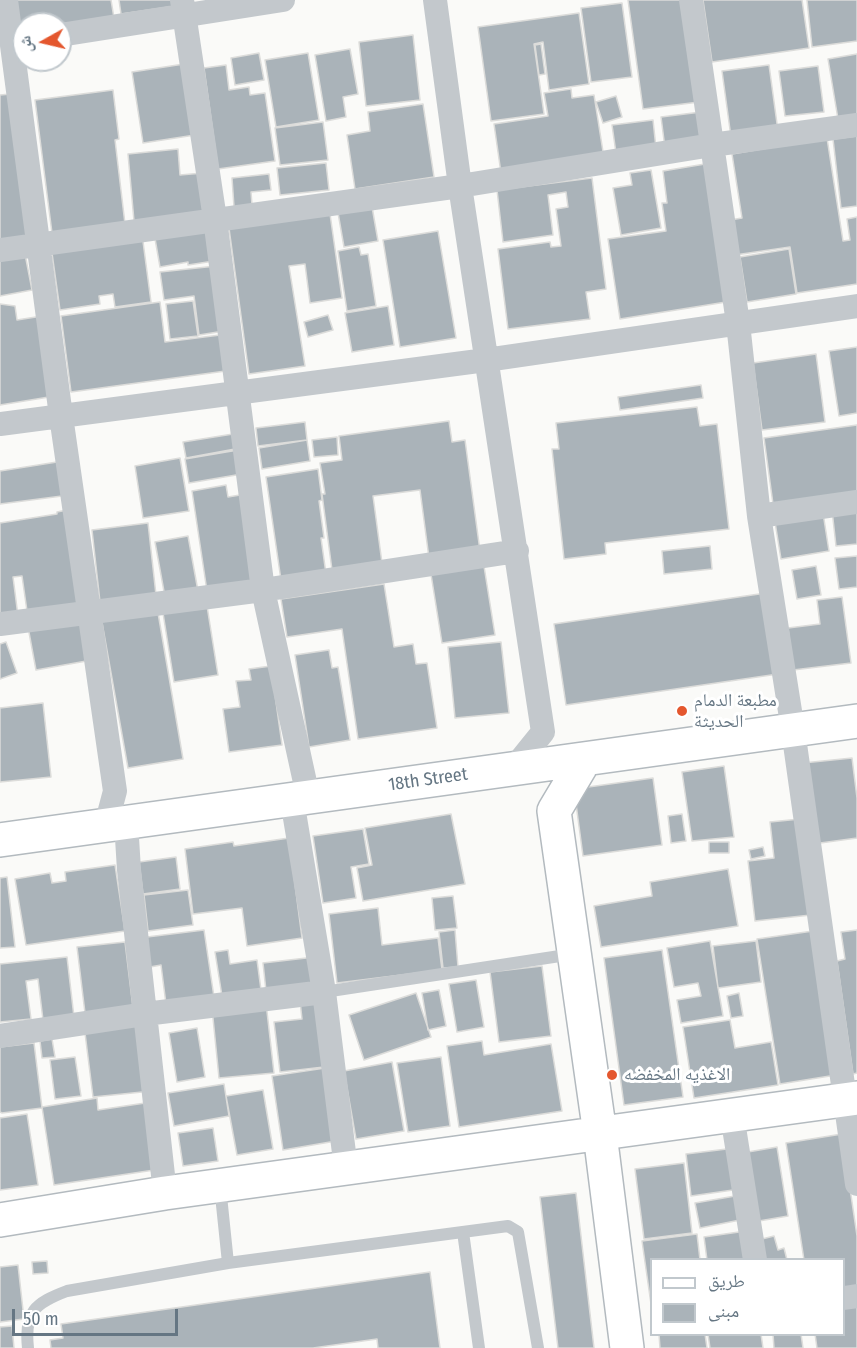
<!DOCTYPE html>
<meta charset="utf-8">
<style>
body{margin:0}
#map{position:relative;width:857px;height:1348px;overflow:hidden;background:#fafaf8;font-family:"Fira Sans Condensed","Noto Naskh Arabic",sans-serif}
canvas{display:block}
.legend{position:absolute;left:650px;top:1258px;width:195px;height:78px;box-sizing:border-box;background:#fff;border:2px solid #c1c8cd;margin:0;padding:8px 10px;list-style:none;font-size:18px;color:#657683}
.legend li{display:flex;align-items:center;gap:12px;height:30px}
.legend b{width:30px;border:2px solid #c1c8cd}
.north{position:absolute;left:12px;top:12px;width:60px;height:60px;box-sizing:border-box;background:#fff;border:2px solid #c1c8cd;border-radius:50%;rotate:262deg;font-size:16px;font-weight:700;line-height:24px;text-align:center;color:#657683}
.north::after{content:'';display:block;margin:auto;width:21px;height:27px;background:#e4572e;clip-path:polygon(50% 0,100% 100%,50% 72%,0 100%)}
.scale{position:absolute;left:12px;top:1309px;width:166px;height:27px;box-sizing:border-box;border:3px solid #657683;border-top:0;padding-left:8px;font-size:18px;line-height:21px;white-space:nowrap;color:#657683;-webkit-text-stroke:4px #fff;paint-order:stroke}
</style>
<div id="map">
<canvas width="857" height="1348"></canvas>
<ul class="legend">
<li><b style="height:8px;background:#fff"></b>طريق</li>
<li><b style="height:16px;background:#aab3b9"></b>مبنى</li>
</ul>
<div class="north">ش</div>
<div class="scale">50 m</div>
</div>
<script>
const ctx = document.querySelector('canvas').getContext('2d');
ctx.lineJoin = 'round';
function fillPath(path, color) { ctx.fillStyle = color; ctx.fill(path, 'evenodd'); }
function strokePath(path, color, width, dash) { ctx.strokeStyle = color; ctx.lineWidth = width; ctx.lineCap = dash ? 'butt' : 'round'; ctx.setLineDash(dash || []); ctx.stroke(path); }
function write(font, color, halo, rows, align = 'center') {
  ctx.font = font + ' "Fira Sans Condensed","Noto Naskh Arabic",sans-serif'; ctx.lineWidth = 6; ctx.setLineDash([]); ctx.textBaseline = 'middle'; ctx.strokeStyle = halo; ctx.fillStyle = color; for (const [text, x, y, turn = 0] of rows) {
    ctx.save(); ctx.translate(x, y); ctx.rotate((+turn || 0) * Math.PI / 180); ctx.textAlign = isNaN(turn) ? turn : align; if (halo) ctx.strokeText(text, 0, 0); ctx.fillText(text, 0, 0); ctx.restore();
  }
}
const building = new Path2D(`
 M15,0H111L114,18L60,24H24V30L19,31Z
 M119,0H175L176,6L121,14Z
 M628,0H685L699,102L643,109Z
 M703,0H802L809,48L712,62Z
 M807,0H857V41L812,47Z
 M622,3L632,77L591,82L581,8Z
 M579,13L589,84L549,90L543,42L534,44L544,114L491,121L478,27Z
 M413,35L420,100L366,106L359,42Z
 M541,44L545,74L539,75L535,45Z
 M350,49L358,94L343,97L346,117L326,121L315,55Z
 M259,53L264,80L235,85L231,58Z
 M308,53L319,120L276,127L265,60Z
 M857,54V122L839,125L828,59Z
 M184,64L195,135L143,143L132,72Z
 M226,65L229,90L249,87L250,95L265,93L275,161L218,169L204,68Z
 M769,65L778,131L731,137L722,71Z
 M818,66L824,112L785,116L779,71Z
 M571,89L572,98L594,95L604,158L501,173L494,124L548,116L544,93Z
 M113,90L119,139L115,140L125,224L52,233L35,100Z
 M11,94L32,235L0,240V95Z
 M616,96L622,117L603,123L596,102Z
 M423,104L434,177L355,189L347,135L370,131L368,112Z
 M701,112L705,143L665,148L661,117Z
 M653,120L656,148L616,153L612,125Z
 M323,122L328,160L280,165L275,128Z
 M857,136V206L841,208L833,139Z
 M827,138L843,241L850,240L847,219L857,217V284L797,293L790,247L735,255L730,220L742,218L732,154Z
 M178,149L180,175L203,173L207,213L134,221L128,154Z
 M326,163L329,190L280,195L277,168Z
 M705,164L726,302L620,319L608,239L666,231L662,203H667L663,171Z
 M651,170L661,228L621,235L613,188L632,185L630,173Z
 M269,174L271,190L251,192L252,205L234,207L232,178Z
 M592,178L606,289L586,292L590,319L508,329L498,249L550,242L551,247L561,246L556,209L568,207L566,192L548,195L553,235L503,242L497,190Z
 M371,201L378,241L344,247L337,207Z
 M329,207L342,298L310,303L305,264L289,266L305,366L249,374L228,221Z
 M207,223L214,261L188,265V262L160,267L154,233Z
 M438,231L456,338L400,347L383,240Z
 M142,234L151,302L115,307L113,294L99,296L100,304L60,310L51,246Z
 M359,247L361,255L368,254L376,306L347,311L338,251Z
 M789,249L796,294L747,302L740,257Z
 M25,254L32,290L0,296V259Z
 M216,266L224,331L199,335L194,296L164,300L160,272Z
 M193,301L198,336L170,339L166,304Z
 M160,302L165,342L228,334L233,370L71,392L61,316Z
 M0,304L15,306L17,320L42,316L55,396L0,405Z
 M388,306L394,345L352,352L345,313Z
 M328,315L333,330L308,337L304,322Z
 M857,347V413L839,416L829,351Z
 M816,354L825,422L762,430L753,363Z
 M701,385L703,398L620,410L618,397Z
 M697,407L700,426L717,424L729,529L605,543L606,554L564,559L552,449H559L556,423Z
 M449,421L452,442L465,440L480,551L429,558L420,490L373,496L382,563L332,570L322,494H325L320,463L342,460L339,436Z
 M305,422L307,440L258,446L256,428Z
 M857,425V493L773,504L764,438Z
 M233,434L235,449L186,458L183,442Z
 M337,437L338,455L314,457L312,440Z
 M307,440L310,461L262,469L259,448Z
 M238,450L242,474L189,483L185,459Z
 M180,458L189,511L143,518L135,466Z
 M57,462L62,496L0,504V471Z
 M318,469L322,500L319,501L324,538H321L326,574L281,580L266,477Z
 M226,485L228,497L240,495L253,584L207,591L192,491Z
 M857,506V544L836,546L832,510Z
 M67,510L81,603L27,611L22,576L13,577L18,616L0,618V523L57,514V512Z
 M823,513L829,551L781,559L775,522Z
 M148,523L156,595L100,602L92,530Z
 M188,536L198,591L165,597L155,542Z
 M710,546L712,569L664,574L662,551Z
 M857,556V587L839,589L835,558Z
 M483,560L495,635L442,643L430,568Z
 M816,566L821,595L797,599L792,570Z
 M384,584L394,647L413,644L416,664L427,663L437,728L358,739L342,629L287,637L281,599Z
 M766,593L778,674L566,705L554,624Z
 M842,597L851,663L793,670L788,628L820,624L817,600Z
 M207,606L218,675L174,682L163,613Z
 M157,607L183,759L128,768L101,617Z
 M85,617L92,660L36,670L28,627Z
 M6,642L17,673L0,679V644Z
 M501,642L509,713L455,718L448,647Z
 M329,650L332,668L338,667L350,740L309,747L295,655Z
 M271,666L282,745L229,752L223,709L240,707L236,681L251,680L249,669Z
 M43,703L51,777L0,782V708Z
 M852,758L857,798V838L813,844L803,763Z
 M724,766L734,837L692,841L682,772Z
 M653,778L662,845L583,856L574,789Z
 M451,814L465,884L363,901L357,868L372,865L365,828Z
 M682,814L686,841L671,843L668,816Z
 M800,819L811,915L755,921L748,861L774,858L770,822Z
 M363,829L369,864L351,867L356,898L323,903L313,836Z
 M289,838L302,938L247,946L242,908L193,914L185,849L233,842L234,846Z
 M709,842H729V853H709Z
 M763,847L765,856L751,859L749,850Z
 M176,857L180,889L143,894L139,862Z
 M115,865L125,931L26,945L15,879L50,873L52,883L66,881L65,872Z
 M728,869L738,926L601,947L594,906L652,896L650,882Z
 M7,877L15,947L0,948V878Z
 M188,890L193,925L148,931L144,895Z
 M453,896L457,928L435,930L432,898Z
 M378,908L382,945L438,938L442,970L337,983L329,914Z
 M204,930L214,997L166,1004L161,965L150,967L147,937Z
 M455,930L458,967L443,968L439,932Z
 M857,930V1073L853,1074L837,961L845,959L841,932Z
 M813,931L836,1075L780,1084L757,939Z
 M710,941L723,1016L681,1023L677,1000L701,996L698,983L674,987L667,948Z
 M756,941L761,982L718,988L713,946Z
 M125,942L133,1008L85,1013L77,947Z
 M228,950L230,964L257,960L261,990L222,996L215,952Z
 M662,950L683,1097L624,1105L604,958Z
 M67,957L74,1017L43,1020L38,979L26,981L31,1019L0,1022V964Z
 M315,957L319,985L266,991L263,963Z
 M542,966L551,1036L499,1042L490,972Z
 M476,980L484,1027L457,1032L449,984Z
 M439,990L446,1026L428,1030L422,993Z
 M416,993L431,1037L364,1060L349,1015Z
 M739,993L743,1016L731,1018L727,996Z
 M316,999L324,1067L280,1072L274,1022L302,1019L300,1001Z
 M266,1003L274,1073L219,1078L212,1008Z
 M143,1018L152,1091L93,1097L84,1025Z
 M730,1020L735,1048L771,1042L778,1085L694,1098L683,1027Z
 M197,1028L205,1077L177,1082L169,1033Z
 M52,1039L55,1057L42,1058L40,1041Z
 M482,1041L484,1055L551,1044L562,1111L459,1127L447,1046Z
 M34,1043L42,1108L2,1113L0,1112V1047Z
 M75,1057L81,1096L55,1099L50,1060Z
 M441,1057L450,1126L408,1132L397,1063Z
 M392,1062L404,1131L356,1139L344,1071Z
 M325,1068L336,1141L283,1150L272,1076Z
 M224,1084L229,1116L174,1126L168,1093Z
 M263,1090L273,1149L237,1155L226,1096Z
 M97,1098L98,1110L152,1102L161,1169L54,1185L42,1107Z
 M27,1114L38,1185L0,1190V1118Z
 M213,1128L218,1161L183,1166L178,1133Z
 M842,1134L857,1236V1287L844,1289V1260H804L786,1143Z
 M777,1147L788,1216L753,1222L742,1153Z
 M735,1148L740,1189L691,1196L686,1154Z
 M684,1163L692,1233L644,1239L635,1169Z
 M576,1193L594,1348H558L540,1197Z
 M735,1196L740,1220L700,1228L695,1203Z
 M746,1231L750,1260H707L704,1237Z
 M697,1234L700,1260H652V1311L642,1241Z
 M774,1236L778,1250L784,1248L787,1260H759L754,1241Z
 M47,1261L48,1273L33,1274L32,1262Z
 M18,1265L24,1319L0,1322V1267Z
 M430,1272L440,1348H378L377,1339L313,1348H51L50,1340L63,1338L61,1324Z
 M857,1301V1348H817L815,1334H844V1302Z
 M12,1326L14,1348H0V1327Z
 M659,1334H705L707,1348H660Z
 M708,1334H761L763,1348H710Z
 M773,1334H801L803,1348H774Z`);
fillPath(building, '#aab3b9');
strokePath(building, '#dcdcda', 1.5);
const secondary = new Path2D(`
 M585,759L554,811L600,1134L627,1348
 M0,840L857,721
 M0,1220L165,1193L857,1098`);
strokePath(secondary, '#b3babf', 36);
strokePath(new Path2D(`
 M324,992L573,954
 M220,1186L228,1263
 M463,1232L479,1348
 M28,1348C24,1312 35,1303 67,1291L228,1263L508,1226L518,1232L538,1348`), '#c3c8cc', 12);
strokePath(new Path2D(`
 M6,0L61,416L115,791L106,825
 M182,0L215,219L263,590L308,796
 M435,0L460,186L543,732L514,768
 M691,0L738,323L759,516L793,730L857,1184
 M60,35L283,0
 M0,250L460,186L712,145L857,125
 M0,424L486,360L857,306
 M759,516L857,502
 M0,624L263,590L517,551
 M292,800L324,992L346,1169
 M126,822L129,870L165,1193
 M0,1036L145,1014L324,992
 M732,1115L755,1260
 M844,1298L857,1296`), '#c3c8cc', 24);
strokePath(secondary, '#fff', 33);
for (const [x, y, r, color] of [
 [682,711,6,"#e4572e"],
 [612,1075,6,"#e4572e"]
]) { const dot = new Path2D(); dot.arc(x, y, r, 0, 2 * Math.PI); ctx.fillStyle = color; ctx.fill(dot); strokePath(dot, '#fff', 2); }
write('18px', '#657683', '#fff', [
 ["مطبعة الدمام",694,701],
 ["الحديثة",694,722],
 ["الاغذيه المخفضه",624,1075]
], 'left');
write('18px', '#657683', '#fff', [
 ["18th Street",428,780,-8]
]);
</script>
